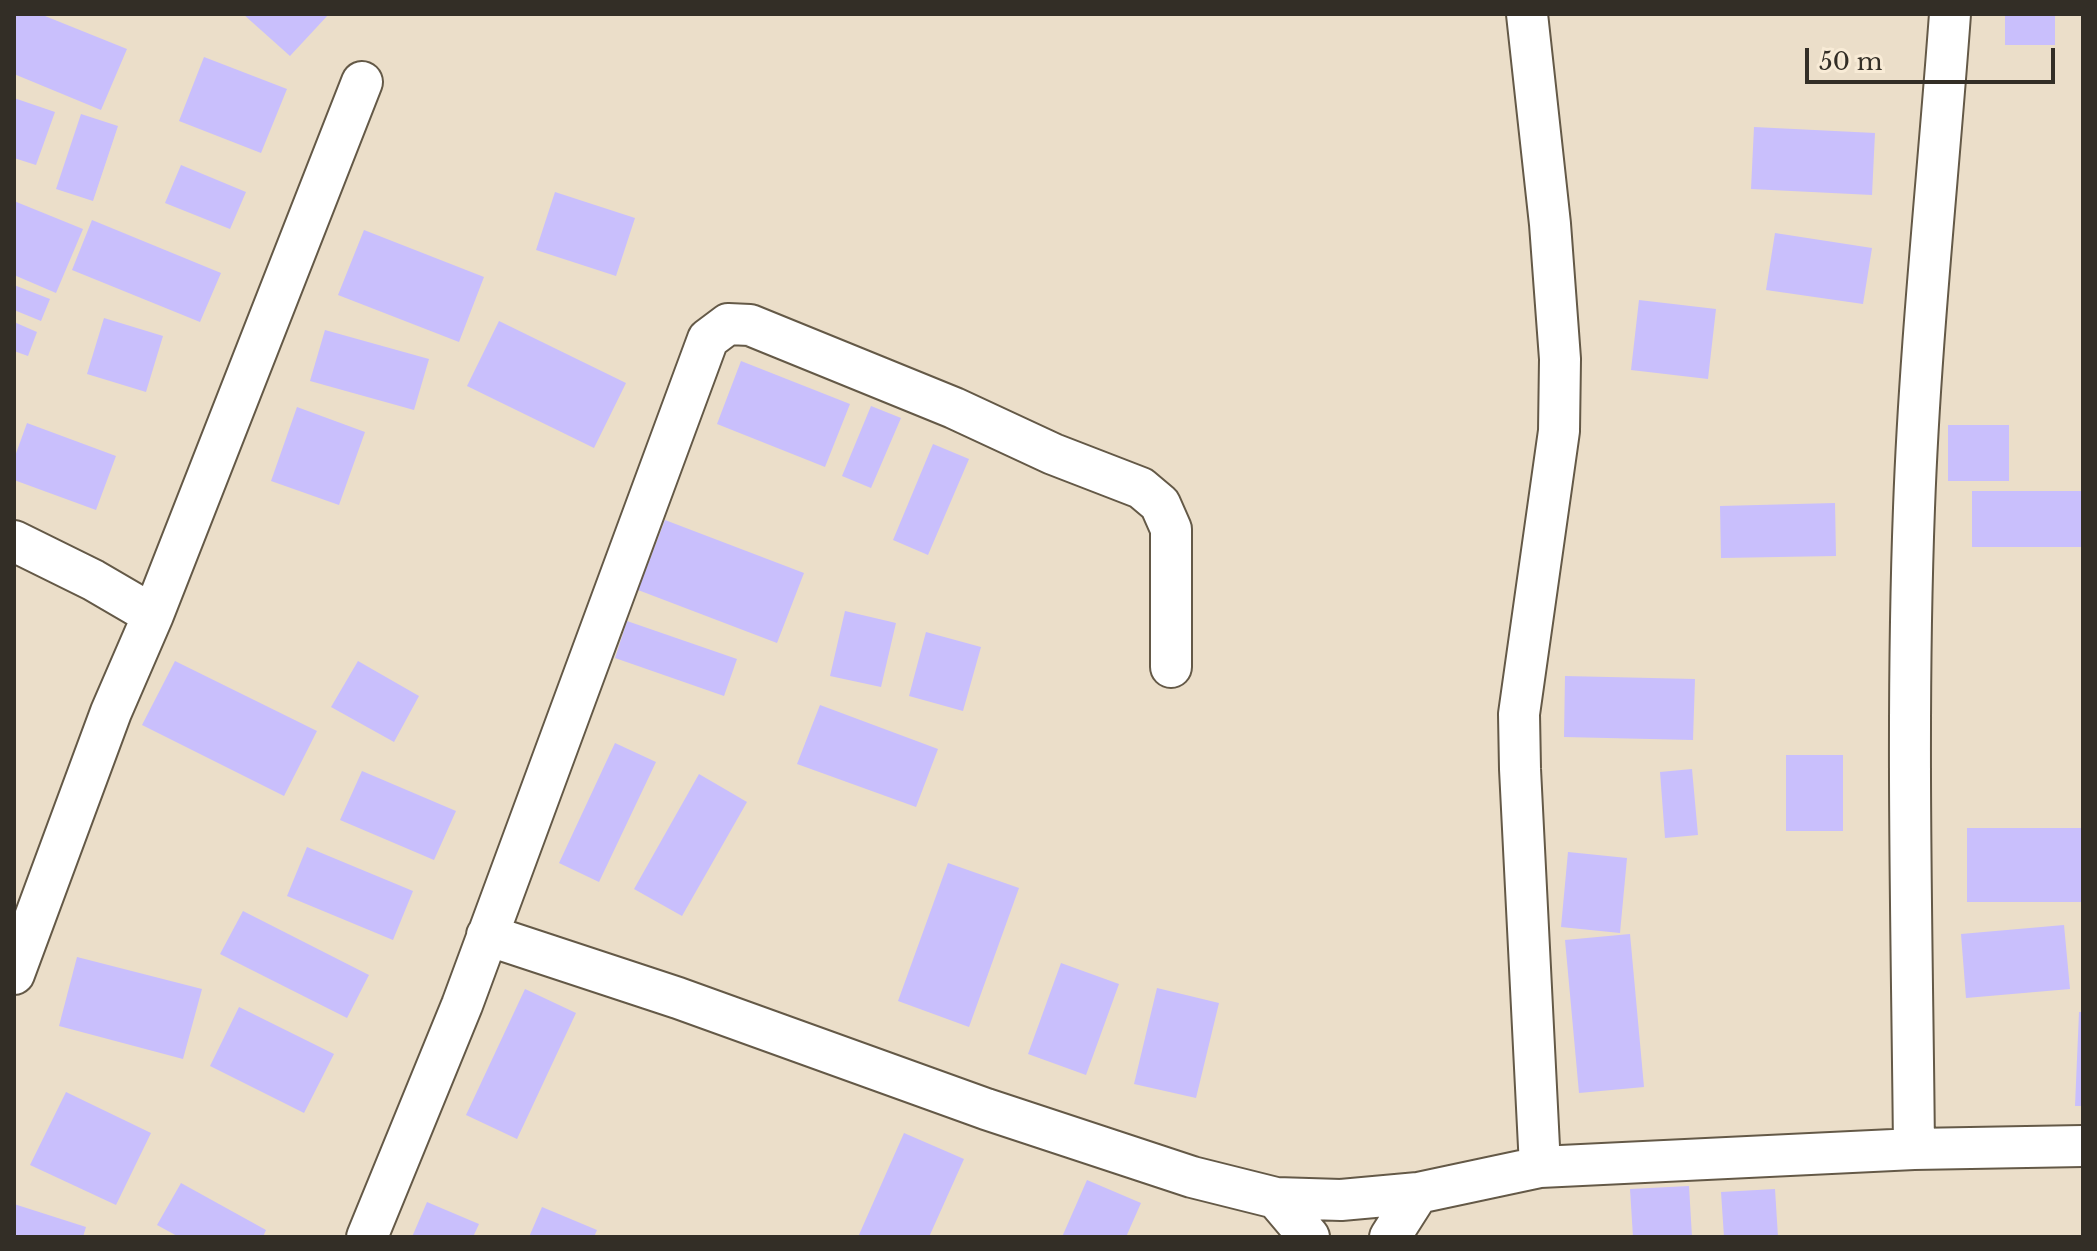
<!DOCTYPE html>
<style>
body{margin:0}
#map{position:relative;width:2097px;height:1251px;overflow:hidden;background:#ebdec9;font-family:"Libre Baskerville",serif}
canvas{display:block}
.frame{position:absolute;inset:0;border:16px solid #332e26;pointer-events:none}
.scale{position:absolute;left:1805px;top:48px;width:250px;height:36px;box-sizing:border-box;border:4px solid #332e26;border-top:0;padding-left:10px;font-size:24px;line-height:28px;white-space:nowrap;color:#332e26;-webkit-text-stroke:6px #f8ebd6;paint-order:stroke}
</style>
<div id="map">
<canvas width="2097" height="1251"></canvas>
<div class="frame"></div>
<div class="scale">50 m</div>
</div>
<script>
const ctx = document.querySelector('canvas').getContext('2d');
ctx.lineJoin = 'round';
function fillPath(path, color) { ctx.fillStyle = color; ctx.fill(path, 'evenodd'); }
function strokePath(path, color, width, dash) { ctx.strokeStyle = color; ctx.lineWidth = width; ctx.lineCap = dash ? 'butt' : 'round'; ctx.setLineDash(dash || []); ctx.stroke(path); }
fillPath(new Path2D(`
 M14,14H40L127,49L101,110L14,74Z
 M243,14H329L290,56Z
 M2005,14H2055V45H2005Z
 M204,57L287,89L261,153L179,121Z
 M14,98L55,112L36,165L14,158Z
 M81,114L118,126L93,201L56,189Z
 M1754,127L1875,133L1872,195L1751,189Z
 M181,165L246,192L230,229L165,203Z
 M555,192L635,218L616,276L536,250Z
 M14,201L83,229L56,293L14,275Z
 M92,220L221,273L200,322L72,270Z
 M364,230L484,277L459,342L338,295Z
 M1775,233L1872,248L1863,304L1766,290Z
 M14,285L50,299L41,321L14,310Z
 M1639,300L1716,309L1708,379L1631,370Z
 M104,318L163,336L146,392L87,374Z
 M499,321L626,383L594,448L467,386Z
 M14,322L37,332L28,356L14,351Z
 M325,330L429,359L414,410L310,381Z
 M741,361L850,404L825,467L717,424Z
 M871,406L901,418L871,488L842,476Z
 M297,407L365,432L339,505L271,481Z
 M27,423L116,456L96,510L14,480V459Z
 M1948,425H2009V481H1948Z
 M933,444L969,459L928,555L893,540Z
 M1972,491H2083V547H1972Z
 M1835,503L1836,556L1721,558L1720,506Z
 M665,520L804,573L777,643L638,590Z
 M845,611L896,623L881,687L830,676Z
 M627,621L737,659L724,696L615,658Z
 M926,632L981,647L963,711L909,696Z
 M175,661L317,731L284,796L142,725Z
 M358,661L419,696L394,742L331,707Z
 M1565,676L1695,679L1693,740L1564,737Z
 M820,705L938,749L916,807L797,764Z
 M615,743L656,762L599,882L559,863Z
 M1786,755H1843V831H1786Z
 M1692,769L1698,835L1665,838L1660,772Z
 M362,771L456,811L434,860L340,820Z
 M699,774L747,802L682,916L634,889Z
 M1967,828H2083V902H1967Z
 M307,847L413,891L393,940L287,896Z
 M1568,852L1627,858L1620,933L1561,927Z
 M948,863L1019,888L969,1027L898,1001Z
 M243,911L369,975L347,1018L220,954Z
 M2064,925L2070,989L1966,998L1961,934Z
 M1630,934L1644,1087L1579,1093L1565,940Z
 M77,957L202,989L183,1059L59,1026Z
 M1061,963L1119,984L1086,1075L1028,1054Z
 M1157,988L1219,1003L1196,1098L1134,1084Z
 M525,989L576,1013L517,1139L466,1115Z
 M239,1007L334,1054L304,1113L210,1066Z
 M2079,1012H2083V1106H2075Z
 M66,1092L151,1133L116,1205L30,1165Z
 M904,1133L964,1159L929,1237H858Z
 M1087,1180L1141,1203L1126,1237H1062Z
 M181,1183L266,1230L263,1237H179L157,1225Z
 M1689,1186L1692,1237H1633L1630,1189Z
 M1775,1189L1778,1237H1724L1721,1192Z
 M427,1202L479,1224L473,1237H412Z
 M14,1204L86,1227L83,1237H14Z
 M542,1207L597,1230L594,1237H529Z`), '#c9bffc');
const minor = new Path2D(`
 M1527,14L1550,224L1560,359L1559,431L1519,714L1520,769L1540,1167
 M14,541L93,580L153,615
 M487,935L678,998L986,1109L1192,1177L1276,1198L1341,1200L1418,1193L1540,1167L1914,1149C1912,936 1906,722 1914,508C1920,343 1938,179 1950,14
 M14,974L111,712L153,615L362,82
 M1914,1149L2083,1146
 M1276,1198L1309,1237
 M367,1237L462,1005L708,339L728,324L750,325L954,408L1053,454L1141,488L1160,504L1171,529V667
 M1390,1237L1418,1193`);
strokePath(minor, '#645947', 44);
strokePath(minor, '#fff', 40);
</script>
